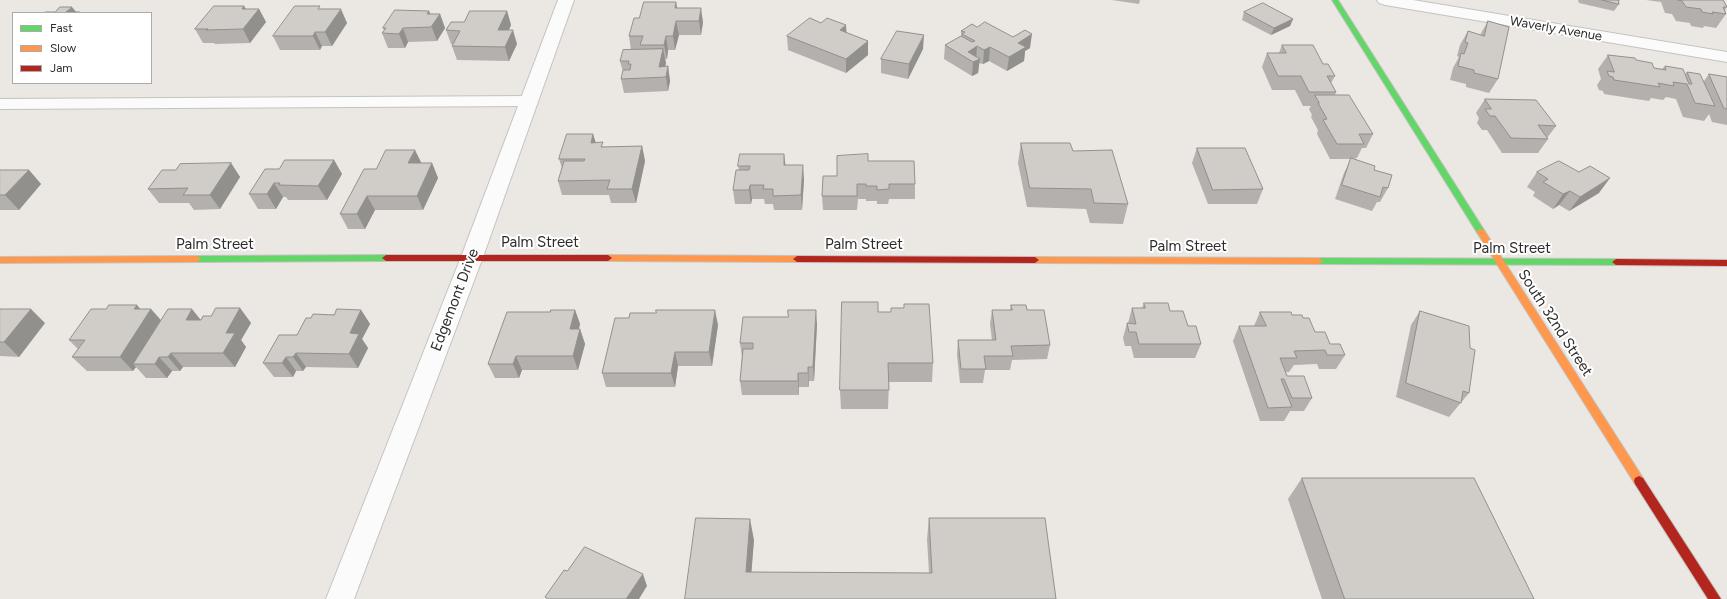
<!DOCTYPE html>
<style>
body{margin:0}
#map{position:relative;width:1727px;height:599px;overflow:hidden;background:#ebe7e2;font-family:Figtree,sans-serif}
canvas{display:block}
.legend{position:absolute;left:12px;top:12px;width:140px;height:72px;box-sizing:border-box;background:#fff;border:1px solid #ababab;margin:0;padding:5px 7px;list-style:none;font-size:12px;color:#2c2c2c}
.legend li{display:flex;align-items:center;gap:8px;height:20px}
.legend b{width:20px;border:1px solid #ababab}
</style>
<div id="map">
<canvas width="1727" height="599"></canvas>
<ul class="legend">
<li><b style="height:5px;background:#63d668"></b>Fast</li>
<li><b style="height:5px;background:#ff974d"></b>Slow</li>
<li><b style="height:5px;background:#b3261e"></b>Jam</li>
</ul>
</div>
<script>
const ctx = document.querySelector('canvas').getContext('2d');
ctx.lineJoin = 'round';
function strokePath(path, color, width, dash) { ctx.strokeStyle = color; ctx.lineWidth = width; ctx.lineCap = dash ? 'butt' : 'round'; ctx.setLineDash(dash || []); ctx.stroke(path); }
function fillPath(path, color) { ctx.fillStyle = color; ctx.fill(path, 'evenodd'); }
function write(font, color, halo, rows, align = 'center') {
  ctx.font = font + ' Figtree,sans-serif'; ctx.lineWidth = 4; ctx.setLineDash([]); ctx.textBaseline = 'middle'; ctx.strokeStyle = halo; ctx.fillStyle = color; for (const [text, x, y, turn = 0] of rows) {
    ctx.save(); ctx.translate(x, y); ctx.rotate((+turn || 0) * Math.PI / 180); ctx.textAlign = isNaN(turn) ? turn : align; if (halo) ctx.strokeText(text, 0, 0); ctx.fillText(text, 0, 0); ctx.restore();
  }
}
const lane = new Path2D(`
 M529,96L535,98L537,101L535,104L529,106L0,109V99Z`);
const street = new Path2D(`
 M558,0H574L483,257L354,599H326L461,257Z
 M1377,0H1413L1727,52V62L1385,5L1379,3Z`);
const fast = new Path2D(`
 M1332,0H1338L1484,230L1485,232L1484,234H1478Z
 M386,255L390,258L386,261L197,262L193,259L197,256Z
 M1319,258L1616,259L1620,262L1616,265L1319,264L1315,261Z`);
const slow = new Path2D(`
 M1481,229L1484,230L1643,478L1644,481L1643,484L1639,486L1635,484L1478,234L1477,232L1478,230Z
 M608,255L797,256L801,259L797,262L608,261L604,258Z
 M197,256L201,259L197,262L0,263V257Z
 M1035,257L1319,258L1323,261L1319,264L1035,263L1031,260Z`);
const jam = new Path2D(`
 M386,255H608L612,258L608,261H386L382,258Z
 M797,256L1035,257L1039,260L1035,263L797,262L793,259Z
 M1616,259L1727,260V266L1616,265L1612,262Z
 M1639,476L1643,478L1721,599H1708L1635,484L1634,481L1635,478Z`);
strokePath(lane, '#c4c3c3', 2);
strokePath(street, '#c4c3c3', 2);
strokePath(fast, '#c4c3c3', 2);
strokePath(slow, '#c4c3c3', 2);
strokePath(jam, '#c4c3c3', 2);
fillPath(lane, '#fcfbfb');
fillPath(street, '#fcfbfb');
fillPath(fast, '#63d668');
fillPath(slow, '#ff974d');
fillPath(jam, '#b3261e');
fillPath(new Path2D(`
 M1112,0H1140L1139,4Z
 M1578,0H1620L1619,2V4L1614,11L1579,3Z
 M1646,0H1723L1727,7L1725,10L1726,14L1716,28L1704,26L1703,28L1691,26L1690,23L1676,21L1672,14L1665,13L1661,2Z
 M244,6L246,9H259L266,22L250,43L215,44L214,43H203L195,29Z
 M677,8L703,22L701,35H679L675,50H668L667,59H665L666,63L665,66H668L670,81L668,91L624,93L621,79L623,72L620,61L631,50L629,36L639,18Z
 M321,9L347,23L332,46H322L320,50H280L273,36Z
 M429,11L430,14H440L445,28L437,41L408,42L405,48H388L382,33L384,30L383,28Z
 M507,11L511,25L509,30L517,44L509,61L457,60L452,46L453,44H451L446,30L464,22Z
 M1244,12L1293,19L1290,26L1271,35L1242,20Z
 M1488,21L1498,79L1489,93L1466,87V84L1450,80L1453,68L1459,57L1457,56L1460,45L1468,31L1480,35Z
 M977,27L1030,48L1025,51L1024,61L1007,71L989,61L983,64L979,63L978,73L972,76L944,59L945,45L961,37V31Z
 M846,32L868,55L846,73L788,50L787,36Z
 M1282,45L1323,64L1335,76L1331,83L1336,92L1335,95L1373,134L1366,148H1362L1357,158L1352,159L1374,170L1388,188L1380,202H1377L1372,211L1335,199L1344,173L1351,159H1330L1317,134L1318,130L1311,117L1312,115L1309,109L1311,106H1303L1295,90H1272L1262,67L1267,53H1279Z
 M923,49L908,79L881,73V59Z
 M1608,55L1636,60L1654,68L1662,69L1665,66L1685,74L1687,72L1704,81L1709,74L1727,77V125L1712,122L1709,114L1704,121L1683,117L1676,99L1666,97L1663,100L1651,98L1649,101L1604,94L1603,91L1599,90L1597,85L1601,79L1598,69Z
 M1485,99L1556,126L1547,138L1548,139L1538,153H1502L1487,130H1482L1477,123L1479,118L1476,113Z
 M593,134L596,143L604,147L642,146L645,161L636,203H611L609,195H562L558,181L562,168L559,159Z
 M1021,143L1073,151L1128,204L1123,224L1090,223L1086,209L1027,207L1018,163Z
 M1197,148L1263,189L1257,204H1208L1192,163Z
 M334,160L342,174L327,200H288L286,197H283L276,209H258L249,194L279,169Z
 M868,161L915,184V199H889L888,204H877V201H866V199H858L857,210H823L822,196Z
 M231,163L240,177L220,209L194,210L189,203H159L148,189Z
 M421,163H432L438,178L423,210H375L365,229H348L340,214L376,169Z
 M785,165L804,179L802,210H774L773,204H765L764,199H752L751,204H735L733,190L739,170L738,166Z
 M0,170H29L41,184L19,210H0Z
 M1537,172L1599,193L1569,211L1559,205L1553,209L1533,196L1535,192L1527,187Z
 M1144,303L1170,311L1188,326L1201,344L1195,358H1134L1131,346H1125L1123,338L1127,323H1128L1132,308H1142Z
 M1011,305L1027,310L1050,345L1047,359L1012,360L1010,370H985L983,383H960L957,355L958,340H992L990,324L992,310H1010Z
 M240,308L251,323L241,340L246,347L235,367H183L180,371H172L167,378H146L136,367L133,371H87L72,357L78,349L69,340L140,309H151L161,320H201L211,316Z
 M0,309L45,323L19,357L0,356Z
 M361,310L370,324L362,339L368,348L358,368L306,367L303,371H296L293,377H274L263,363L297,335L311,318Z
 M575,310L580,324L579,329H580L585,344L578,370H522L519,378H495L488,364L550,312Z
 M1420,311L1469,393L1449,417L1396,397L1411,325Z
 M878,312L933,363L932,382H889L888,409H841L840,390Z
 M1260,312L1292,315L1303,318L1315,332L1345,355L1336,369H1319L1317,364L1294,365L1289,372H1286L1287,376L1312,398L1304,411H1290L1284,421H1260L1233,341L1239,326H1254Z
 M817,324L814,381H809V387H799V395H742L740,381L742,357L740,343Z
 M718,325L712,366H678L675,387H606L602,373Z
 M1302,478L1534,599H1322L1288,499Z
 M929,518L1056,599H685L754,540L751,572L929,573L927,539Z`), '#b3b0ad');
fillPath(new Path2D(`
 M676,2L679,16L677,22L675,8Z
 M244,6L251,18L259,9L266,22L250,43L243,29L242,9Z
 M72,7L77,13L66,12Z
 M701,8L703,22L701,35L699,21Z
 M341,9L347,23L332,46L325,32Z
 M429,11L434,23L440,14L445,28L437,41L427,14Z
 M507,11L511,25L502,44L498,30Z
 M1293,19L1290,26L1271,35L1274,28Z
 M676,21L679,35L675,50L673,36Z
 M846,25L847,39L840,30Z
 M403,28L408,42L405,48L399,34Z
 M513,30L517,44L509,61L505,47Z
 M315,32L322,46L320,50L313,36Z
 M1032,34L1030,48L1025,51L1024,61L1007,71L1009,57L1018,43Z
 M924,35L923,49L908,79L909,64Z
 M666,36L668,50L667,59L664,45Z
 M868,41V55L846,73V59Z
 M977,46L976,61L968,52Z
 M990,47L989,61L983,64L984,50Z
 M663,49L666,63L663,77L659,67Z
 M980,59L978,73L972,76L973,62Z
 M668,66L670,81L668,91L666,77Z
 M593,134L597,148L591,143Z
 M642,146L645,161L636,203L632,189Z
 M415,150L422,164L408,163Z
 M784,154L786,169L784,165Z
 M334,160L342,174L327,200L318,186Z
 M231,163L240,177L220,209L210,195Z
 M432,163L438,178L423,210L417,196Z
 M803,165L804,179L802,210L801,195Z
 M29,170L41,184L19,210L5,195Z
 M1610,178L1599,193L1569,211L1580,197Z
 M274,183L283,197L276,209L267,194Z
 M750,185L752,199L751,204L749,190Z
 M1570,191L1559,205L1553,209L1563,194Z
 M367,196L375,210L365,229L357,214Z
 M137,305L146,316L151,309L163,323L133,364L136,367L133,371L120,357L134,309Z
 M240,308L251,323L241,340L246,347L235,367L223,353L226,333Z
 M31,309L45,323L19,357L4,342Z
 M192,309L204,324L186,320Z
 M361,310L370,324L362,339L368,348L358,368L349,354L350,333Z
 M575,310L580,324L575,343L570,329Z
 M715,310L718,325L712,366L709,352Z
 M816,310L817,324L814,381L813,367Z
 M580,329L585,344L578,370L573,356Z
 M675,352L678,366L675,387L671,373Z
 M171,353L183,367L180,371L168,357Z
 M296,353L306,367L303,371L293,357Z
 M516,356L522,370L519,378L513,364Z
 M159,357L172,371L167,378L155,364Z
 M286,357L296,371L293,377L282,363Z
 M808,367L809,381V387L808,373Z
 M798,373L799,387V395L798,381Z
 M750,519L754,540L750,591L746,572Z
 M643,574L647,586L639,599H626Z`), '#92908d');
const building = new Path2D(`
 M1602,0H1618L1619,4Z
 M1678,0H1723L1727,7H1723L1726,14L1712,12L1713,14L1702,12L1701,9L1686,7L1682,1Z
 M644,2H676L675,8H701L699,21H676L673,36H666L664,45H640L643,36H629L634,18H639Z
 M1263,3L1293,19L1274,28L1244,12Z
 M214,6H244L242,9H259L243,29L206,30L208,29H195Z
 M295,6H320L318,9H341L325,32H315L313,36H273Z
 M60,7H72L66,12H80L79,13H44L45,12H55Z
 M395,10L429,11L427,14H440L431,27L403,28L399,34L382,33L386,28H383Z
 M470,11H507L498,30H513L505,47L452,46L460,31L446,30L451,22H464Z
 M810,18L821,23L827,18L846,25L840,30L868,41L846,59L787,36Z
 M1488,21L1509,27L1498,79L1474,73V70L1458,66L1461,53L1464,54L1468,43L1465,42L1468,31L1484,36Z
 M985,22L1013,37L1025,30L1032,34L1018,43L1026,47L1009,57L990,47L984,50L977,46L968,52L980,59L973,62L945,45L961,36L972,42L975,41L962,34L965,32L961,31L972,24L977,27Z
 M897,31L924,35L909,64L881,59Z
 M1282,45H1313L1323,64H1328L1335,76H1327L1336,92H1309L1301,76H1278L1267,53H1286Z
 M663,49L659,67L668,66L666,77L621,79L623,70H630L631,64H628L629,61H620L623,50Z
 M1608,55L1635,58L1636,60L1652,63L1654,68L1666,70L1665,66L1683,69L1689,84H1692L1687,72L1700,74L1715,106L1695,103L1687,84L1673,82L1674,86L1658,83L1660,87L1614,80L1613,77L1609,76L1607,71L1614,72Z
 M1709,74L1727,77V109L1724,108Z
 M1315,95H1349L1373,134H1359L1364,144H1337L1323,120L1327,119L1318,103H1319Z
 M1485,99L1536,100L1556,126L1538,125L1548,139L1511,138L1495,116H1490L1485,109H1491Z
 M567,134H593L591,143L603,142L601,147L642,146L632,189H607L610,180L558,181L564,161H584L585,159H559Z
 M1021,143H1070L1073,151L1112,150L1128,204L1094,203L1091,189L1030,188Z
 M1197,148H1245L1263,189L1213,190Z
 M386,150H415L408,163H432L417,196H367L357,214H340L364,169H376Z
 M740,154H784V165H803L801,195L773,196V189H763L764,185H750L749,190H733L736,170H749L750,166H738Z
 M868,154V161H914L915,184H889V189L877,190V186H866V184H857V196H822L823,176H837V156Z
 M1351,158L1375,166L1374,170L1392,175L1388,188L1383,187L1380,197L1342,185Z
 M285,160H334L318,186L279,185L280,183H274L267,194H249L265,169H279Z
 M1559,161L1579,172L1590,166L1610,178L1580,197L1570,191L1563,194L1543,182L1548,179L1537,172Z
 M231,163L210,195H183L188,188L148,189L162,170H176L180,164Z
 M0,170H29L5,195H0Z
 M842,302H878V312H891V308H904V304H929L933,363H888L889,390H840Z
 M1144,303H1168L1170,311H1183L1188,326H1196L1201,344H1139L1136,332H1129L1127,323L1136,324L1132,308H1145Z
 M109,305H137L134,309H151L120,357H72L85,340H69L91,309H106Z
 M1011,305H1026L1027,310H1044L1050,345L1011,346L1013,356H984L986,369H961L958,340H996L992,310H1012Z
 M216,308H240L226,333H235L223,353H171L168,357H159L155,364H133L168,309H192L186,320H201L203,316H211Z
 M0,309H31L4,342H0Z
 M337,309L361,310L350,333L359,334L349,354L296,353L293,357H286L282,363H263L279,335H297L306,318H311L313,314L334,315Z
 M551,310H575L570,329H580L573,356H516L513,364H488L507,312H550Z
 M656,310H715L709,352H675L671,373H602L615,318H629L630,313H656Z
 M788,310H816L813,367H808V373H798V381H740L743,349H753V343H740L743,317H788Z
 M1420,311L1469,326L1470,348L1475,350L1469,393L1463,391L1461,403L1406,383Z
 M1260,312H1291L1292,315H1302L1303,318H1309L1315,332H1325L1330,344H1340L1345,355H1327L1325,350L1294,351L1297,358H1280L1287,376H1304L1312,398H1292L1284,379H1281L1292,407L1268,408L1239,326H1266Z
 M1302,478H1474L1534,599H1345Z
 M696,518L750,519L746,572L932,573L929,518H1045L1056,599H685Z
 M585,547L643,574L626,599H548L545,597L564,570L567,571Z`);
fillPath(building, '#d0cdc9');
strokePath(building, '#92908d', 1);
write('13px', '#2c2c2c', '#fff', [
 ["Waverly Avenue",1556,29,10]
]);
write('15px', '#2c2c2c', '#fff', [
 ["Palm Street",540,243],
 ["Palm Street",215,245],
 ["Palm Street",864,245],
 ["Palm Street",1188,247],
 ["Palm Street",1512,249],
 ["Edgemont Drive",455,300,-69],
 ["South 32nd Street",1555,323,57]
]);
</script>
